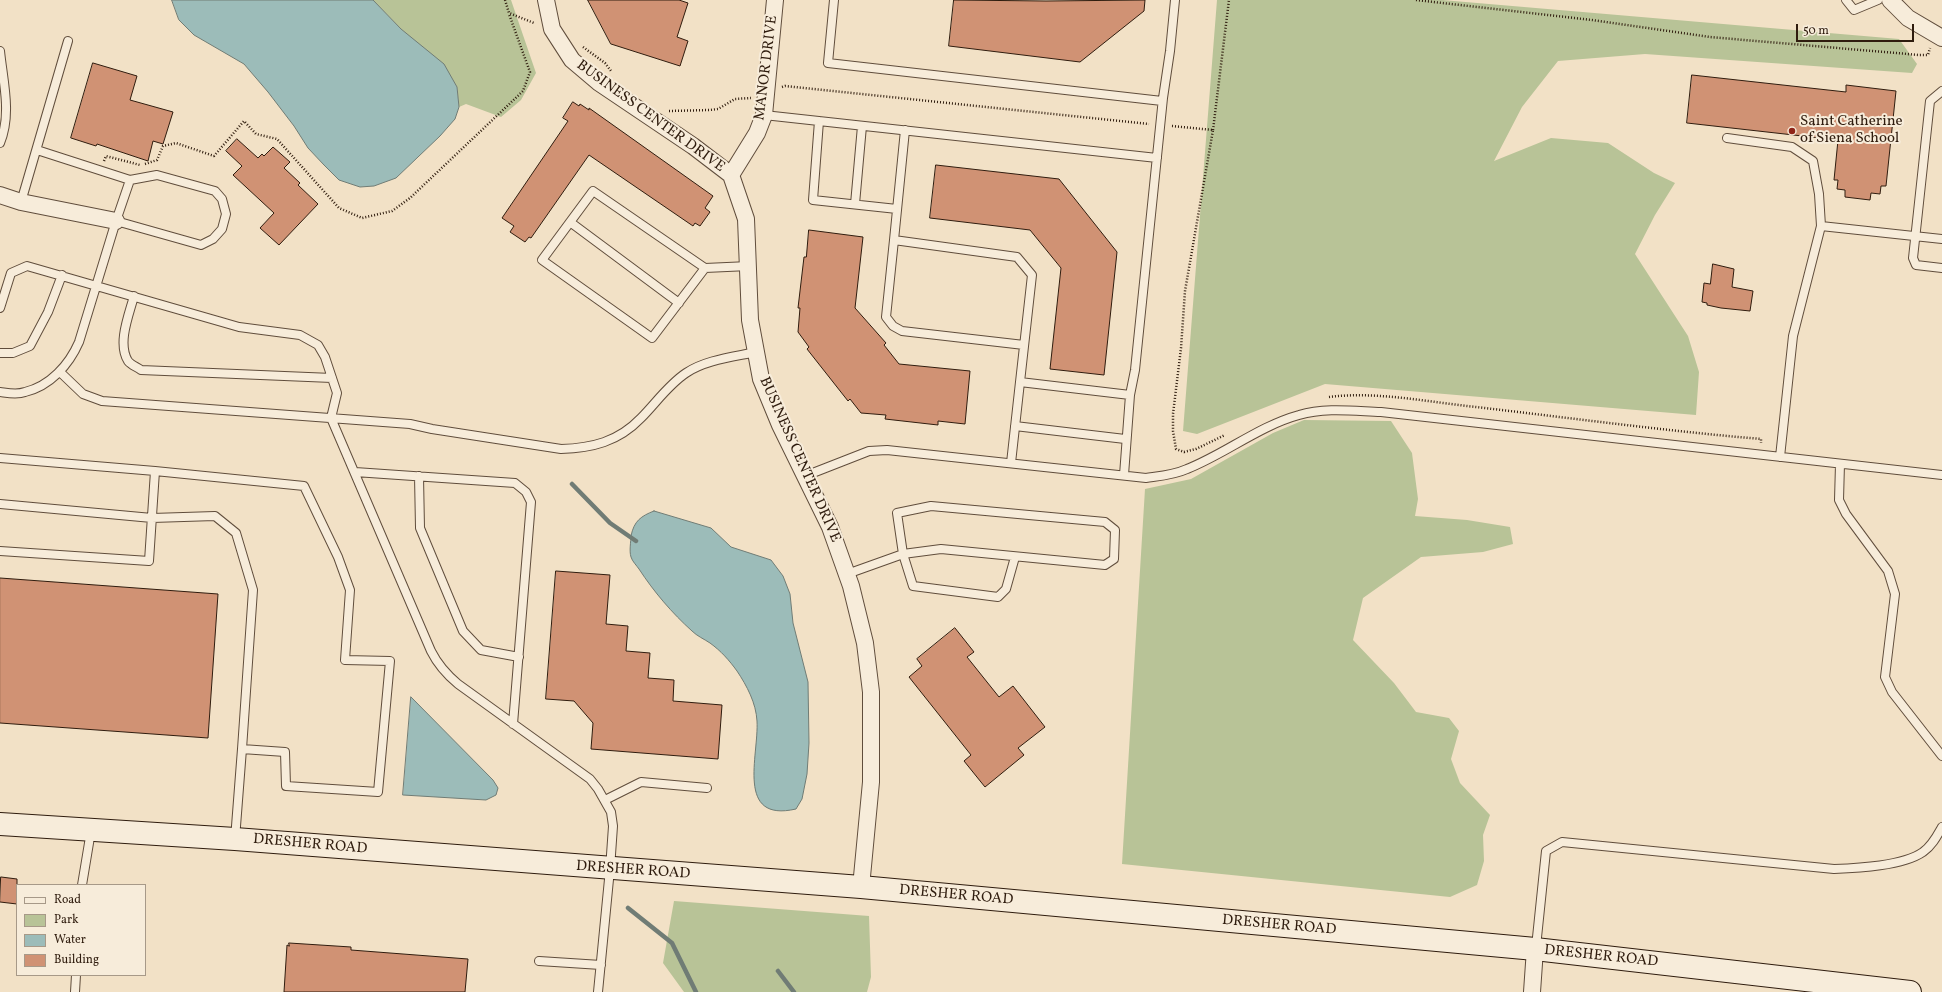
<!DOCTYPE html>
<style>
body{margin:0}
#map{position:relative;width:1942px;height:992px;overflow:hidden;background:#f2e1c6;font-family:Vollkorn,serif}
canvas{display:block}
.legend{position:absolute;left:16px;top:884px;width:130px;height:92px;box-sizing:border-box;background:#f7ecda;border:1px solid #a79988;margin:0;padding:5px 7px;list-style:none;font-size:12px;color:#2f1c0e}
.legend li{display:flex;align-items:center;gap:8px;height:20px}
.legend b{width:20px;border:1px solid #a79988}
.scale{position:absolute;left:1796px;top:24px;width:118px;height:18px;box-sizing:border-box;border:2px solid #2f1c0e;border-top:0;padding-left:5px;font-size:12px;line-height:14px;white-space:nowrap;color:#2f1c0e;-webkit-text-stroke:3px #f7ecda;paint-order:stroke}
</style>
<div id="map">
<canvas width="1942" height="992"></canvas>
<ul class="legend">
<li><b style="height:5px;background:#f7ecda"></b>Road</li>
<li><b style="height:11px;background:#b8c397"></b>Park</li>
<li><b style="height:11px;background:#9cbcb9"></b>Water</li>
<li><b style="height:11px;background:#d09274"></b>Building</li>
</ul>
<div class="scale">50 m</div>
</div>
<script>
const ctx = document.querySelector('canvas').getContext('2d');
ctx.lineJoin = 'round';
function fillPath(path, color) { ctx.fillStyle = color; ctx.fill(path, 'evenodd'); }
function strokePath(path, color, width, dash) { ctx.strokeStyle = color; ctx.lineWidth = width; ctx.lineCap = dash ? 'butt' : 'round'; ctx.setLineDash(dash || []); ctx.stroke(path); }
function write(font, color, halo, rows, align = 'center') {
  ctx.font = font + ' Vollkorn,serif'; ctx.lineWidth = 4; ctx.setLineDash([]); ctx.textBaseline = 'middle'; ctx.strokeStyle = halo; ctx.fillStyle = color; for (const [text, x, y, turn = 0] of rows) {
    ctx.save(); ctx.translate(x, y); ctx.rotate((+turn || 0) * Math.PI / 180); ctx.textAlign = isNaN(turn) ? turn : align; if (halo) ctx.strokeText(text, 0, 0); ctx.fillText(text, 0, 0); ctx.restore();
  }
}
fillPath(new Path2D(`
 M373,0H511L536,73L521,100L501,117L466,104L459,107L457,87Z
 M1217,0H1442L1899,39L1917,64L1912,73L1645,54L1558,61L1522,107L1494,161L1551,138L1608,143L1654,173L1675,183L1655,215L1635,254L1688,336L1699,372L1696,415L1325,384L1197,434L1183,431Z
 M1304,420L1391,421L1412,453L1418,499L1415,516L1467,520L1510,527L1513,544L1483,552L1421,557L1363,598L1353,640L1394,683L1416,712L1449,718L1459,731L1451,759L1460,783L1490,815L1483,835L1484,861L1477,885L1450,897L1122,864L1145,489L1191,479L1273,433Z
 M674,901L869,916L871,977L867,992H684L663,963Z`), '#b8c397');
const water = new Path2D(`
 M172,0H373L401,29L444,64L457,87L459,107L455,119L440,136L396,178L374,186L360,187L339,180L324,165L308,148L294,126L268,92L244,64L194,35L179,20Z
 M654,511L711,528L731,547L771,560L783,576L790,594L793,623L808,682L809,743L807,774L802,799L796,809C735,823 759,755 757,721C756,703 747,686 737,671C729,660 721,651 710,643C704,639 697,636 692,631C672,613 654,592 639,569C637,566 632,561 631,557C629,551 631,541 631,536C634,521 641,516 654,511Z
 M411,697L493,780L498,788L496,795L486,800L403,795Z`);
fillPath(water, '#9cbcb9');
strokePath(water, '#707c75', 1);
strokePath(new Path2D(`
 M572,484L610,523L636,541
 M628,908L672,943L696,992
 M778,971L794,992`), '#707c75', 4.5);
const building = new Path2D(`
 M588,0H679L688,3L677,37L688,41L680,66L611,44Z
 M954,0L1046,1L1145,0L1144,11L1080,62L949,46Z
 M93,63L137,76L130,100L173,112L163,144L153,141L148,161L97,144L96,146L71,138Z
 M1692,75L1846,92V85L1896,91L1886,186H1881L1880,194L1871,193L1870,200L1845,197V190L1837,189L1838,180H1834L1838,140L1687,123Z
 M573,102L579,106L580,104L589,110V108L713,196L705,208L710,212L700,226L695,223L693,226L589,155L531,238L529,237L525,242L510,232L514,226L502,218L568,121L563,118Z
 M237,139L258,158L262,154L264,156L273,147L290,162L284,168L300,183L298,185L318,204L279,245L260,228L274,213L233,175L242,166L226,151Z
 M936,165L1059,179L1117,252L1104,375L1050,369L1061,268L1030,230L930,218Z
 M809,230L863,237L855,308L886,343L884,345L899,364L970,371L965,424L938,421V425L885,419L886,415L861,413L850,399L848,401L807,349L809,347L798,332L800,308H798L804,257H806Z
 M1713,264L1734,269L1732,287L1753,291L1750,311L1721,308L1707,305V303L1702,302L1704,283L1710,284Z
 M556,571L610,575L606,624L628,626L626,651L650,653L648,678L674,680L673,701L722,705L718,759L591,749L593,723L574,701L546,699Z
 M0,578L218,594L208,738L0,723Z
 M955,628L974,652L967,657L999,697L1013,686L1045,727L1018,748L1024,755L985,787L964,761L971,755L909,677L922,666L917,659Z
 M1,877L17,879V904L0,902Z
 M289,943L351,947V950L468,959L465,992H284L287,945L289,946Z`);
fillPath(building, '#d09274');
strokePath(building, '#2f1c0e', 1);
const lane = new Path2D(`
 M834,0L828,63L1162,101
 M1846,0L1854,10L1878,0
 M0,51C3,81 12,114 0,143
 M1942,91L1930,101L1913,258L1916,265L1942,268
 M764,115L1157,158
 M819,121L813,200L897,209
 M905,130L894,240L1017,257L1032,275L1020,382L1130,395
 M1727,138L1792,147L1813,161L1819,194L1821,226L1793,336L1780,457
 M37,150L130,180L157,175L215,191L222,199L226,214L222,229L213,239L201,245L116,221L130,180
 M21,202L68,41
 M855,204L862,126
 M570,222L679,303
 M1821,226L1942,239
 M894,240L886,317L893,326L902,331L1024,345
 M705,268L652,338L542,260L593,191L705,268L749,266
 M134,296C129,315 117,343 128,361C131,365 137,367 141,370L332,378
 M0,308L11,273L27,266L239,327L300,335L318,345L325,357L337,393L331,418L431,651C438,665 446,674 458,684L590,779L598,789L611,812L613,826L610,869L598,992
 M0,353H13L30,346L48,312L62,275
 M60,372L83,394L102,401L410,424L432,429L561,449C592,448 618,442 641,418C656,403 668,385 686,373C705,360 733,357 756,352
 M0,392C8,393 17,395 25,392C50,386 69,365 79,342L116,221
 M1015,426L1125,439
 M0,458L155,471
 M1011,463L1020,382
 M1840,464L1839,500L1846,514L1888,571L1895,594L1885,677L1892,692L1942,756
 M355,472L515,483L526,492L531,502L513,724
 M1124,475L1130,395L1135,370L1163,98L1170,51L1175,0
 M419,476L420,528L463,631L481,650L519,657
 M805,476L869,451L887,450L1146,478C1160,476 1174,475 1187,469C1225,454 1259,426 1299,415C1325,407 1354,411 1381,412L1942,475
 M0,504L152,518L215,516L236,533L253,590L242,749
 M0,551L149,561L155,471L304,486L338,557L350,590L345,660L390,661L378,792L286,786L285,752L242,749L235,839
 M847,574L903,554L941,549L1105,565L1114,559L1115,530L1105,522L931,506L897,513L903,554L913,586L998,597L1006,589L1015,557
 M605,800L641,782L707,788
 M82,885L91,831
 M1536,947L1546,851L1562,842L1834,869C1858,868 1903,866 1923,852C1932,846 1937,836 1942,827
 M539,961L601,965
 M75,992L76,975`);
const street = new Path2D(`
 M546,0L552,29L572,60L598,82L693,146L731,175L746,219L750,320L761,379L780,425L830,527L851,586L865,643L871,692V782L861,887
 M1890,0L1908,18L1942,38
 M731,175L757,133L764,115L775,0
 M0,195L21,202L116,221
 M1532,992L1535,949`);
const secondary = new Path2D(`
 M0,824L235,839L861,887L1535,949L1910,992`);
strokePath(lane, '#604d3c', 10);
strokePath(street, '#604d3c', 18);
strokePath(secondary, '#2f1c0e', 24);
strokePath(new Path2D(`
 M505,0L509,13L534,23
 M1416,0L1592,20L1710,37L1919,55H1928L1930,48
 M583,47L605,63L611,71
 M782,87L785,86L1149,124
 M669,111L710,110L718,109L735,99L751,98
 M1172,126L1213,130L1185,291L1181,348L1173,414V431L1176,449L1184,452L1196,449L1225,435
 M1213,130L1229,0
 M104,161L106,156L140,165
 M145,164L157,160L163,146L176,143L214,156L244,121L256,134L277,139L339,208L362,218L392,211L410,198L523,91L530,72L509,14
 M1329,397C1377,391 1428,402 1476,407C1571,418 1666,431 1761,439V443`), '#2f1c0e', 2.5, [1, 2]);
strokePath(lane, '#f7ecda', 8);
strokePath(street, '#f7ecda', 16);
strokePath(secondary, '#f7ecda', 22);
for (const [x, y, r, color] of [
 [1792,131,4,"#8f2418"]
]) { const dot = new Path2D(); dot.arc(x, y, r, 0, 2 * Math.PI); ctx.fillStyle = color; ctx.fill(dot); strokePath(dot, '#f7ecda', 1.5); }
write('15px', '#2f1c0e', '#f7ecda', [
 ["MANOR DRIVE",767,68,-83],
 ["BUSINESS CENTER DRIVE",650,117,36],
 ["BUSINESS CENTER DRIVE",799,460,66],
 ["DRESHER ROAD",310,845,5],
 ["DRESHER ROAD",633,871,4],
 ["DRESHER ROAD",956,896,5],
 ["DRESHER ROAD",1279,926,5],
 ["DRESHER ROAD",1601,957,6]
]);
write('15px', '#2f1c0e', '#f7ecda', [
 ["Saint Catherine",1800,122],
 ["of Siena School",1800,139]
], 'left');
</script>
